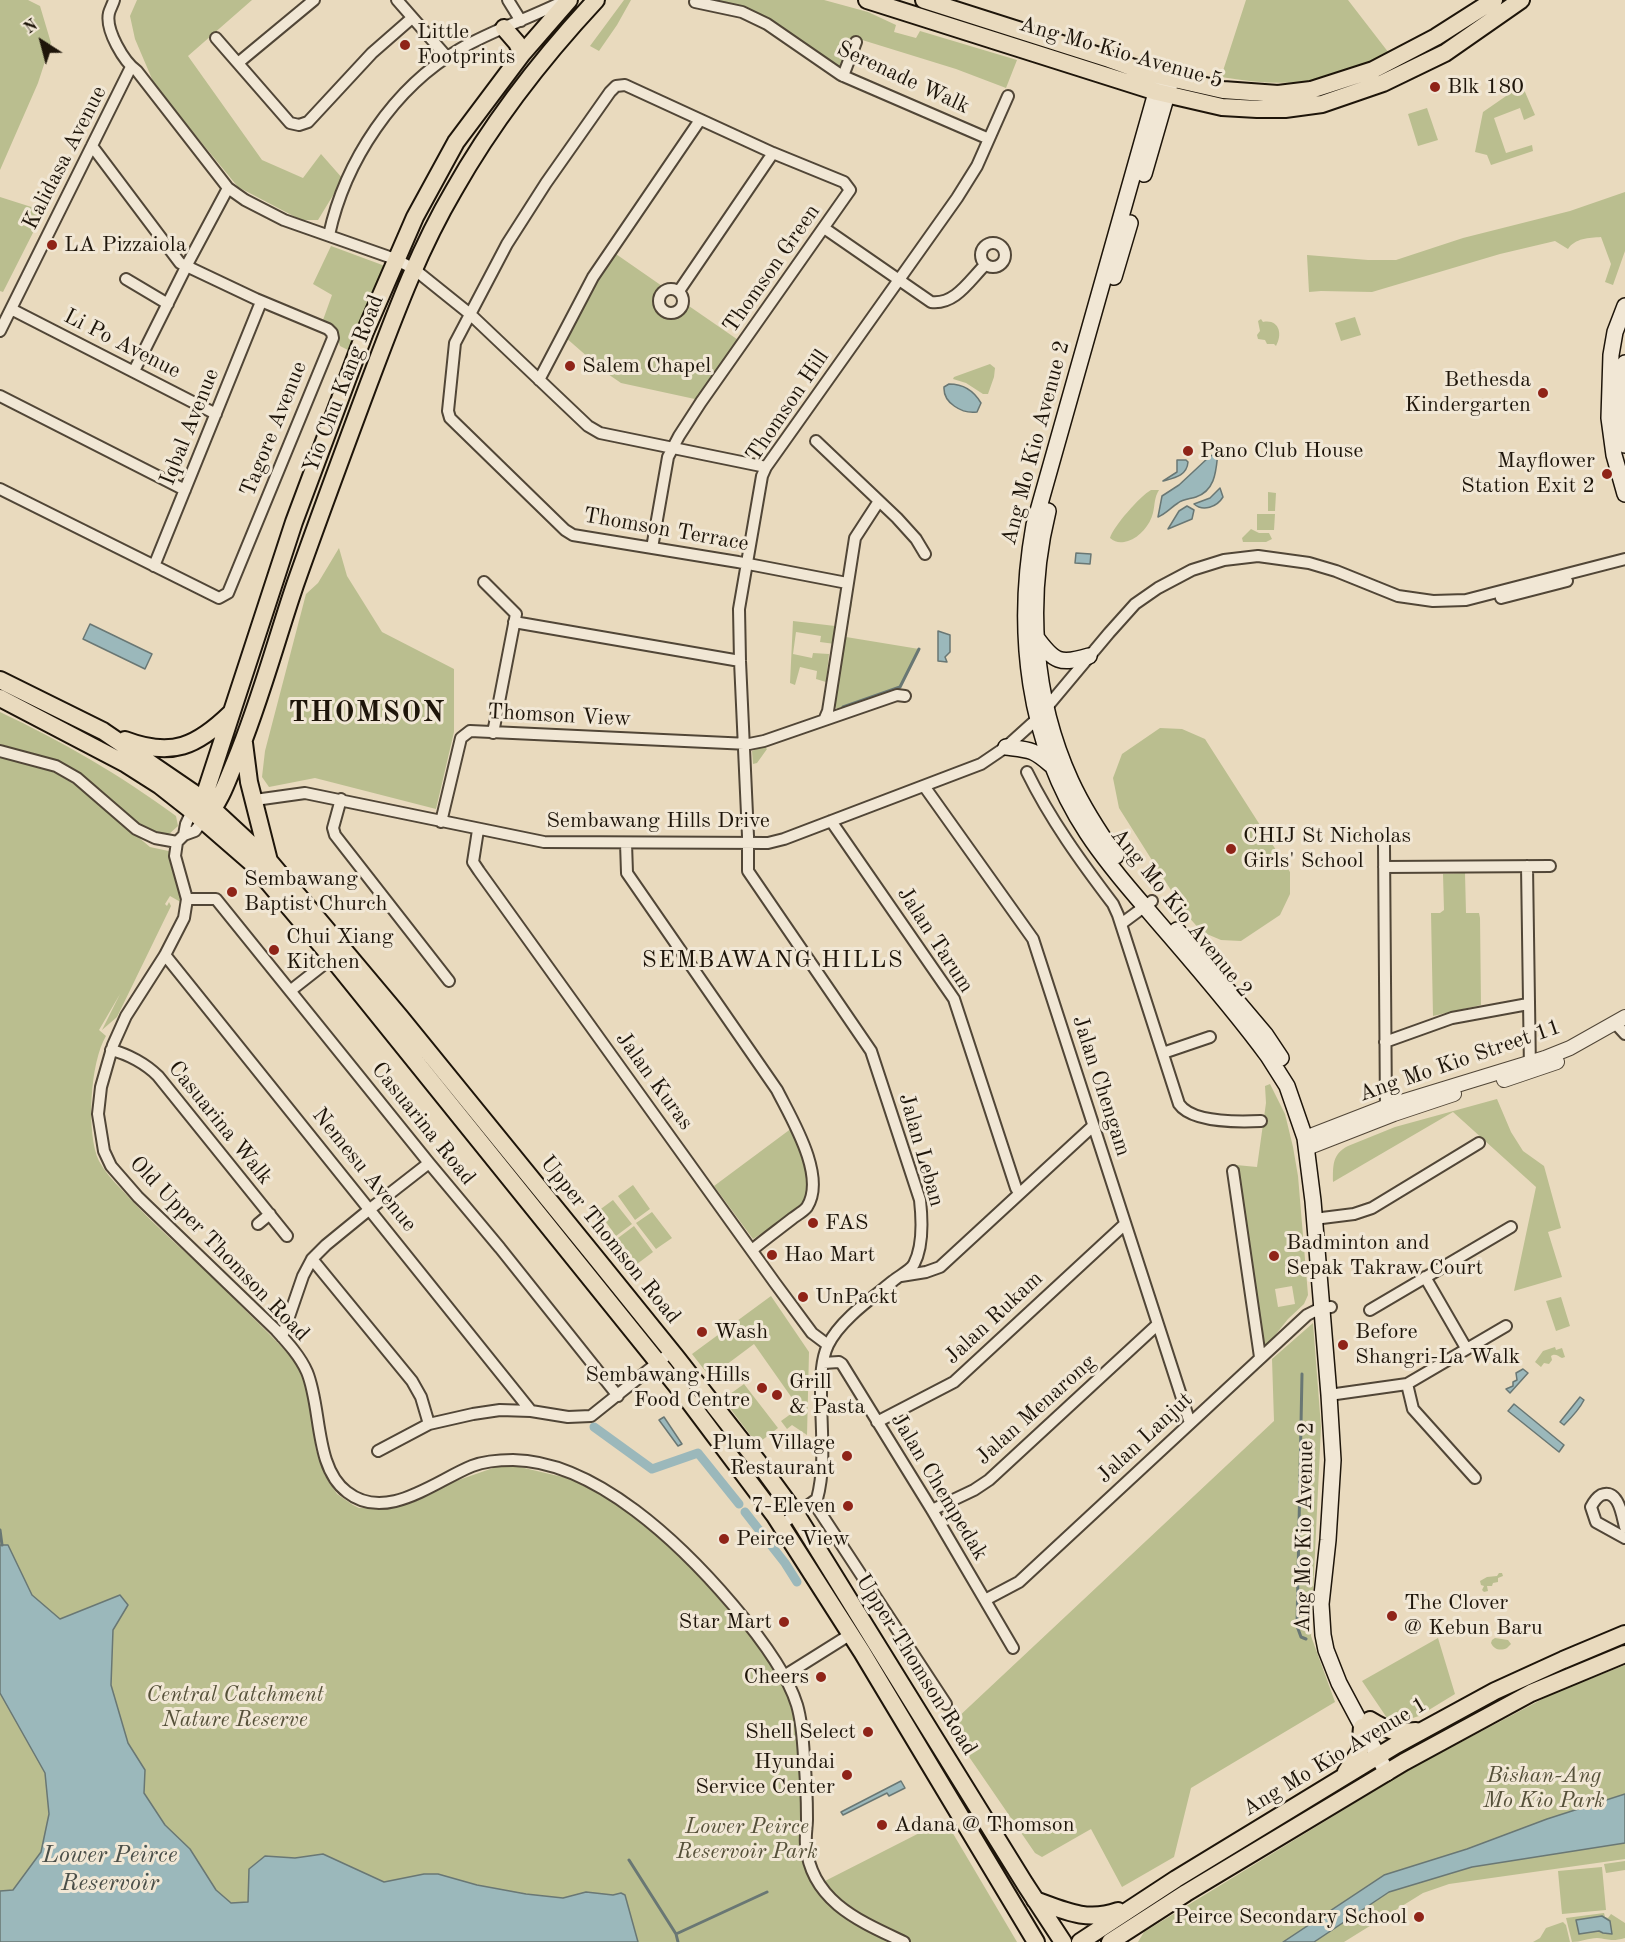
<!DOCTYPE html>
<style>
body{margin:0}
#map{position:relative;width:1625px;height:1942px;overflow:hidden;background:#e9dabe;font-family:"Old Standard TT",serif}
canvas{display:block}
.north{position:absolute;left:12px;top:12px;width:60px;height:60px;-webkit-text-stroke:4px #f1e7d5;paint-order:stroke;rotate:324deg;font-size:16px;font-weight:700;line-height:24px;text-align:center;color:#1e150a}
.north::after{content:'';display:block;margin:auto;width:21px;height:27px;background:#1e150a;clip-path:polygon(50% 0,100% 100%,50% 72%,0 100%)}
</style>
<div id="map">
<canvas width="1625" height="1942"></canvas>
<div class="north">N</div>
</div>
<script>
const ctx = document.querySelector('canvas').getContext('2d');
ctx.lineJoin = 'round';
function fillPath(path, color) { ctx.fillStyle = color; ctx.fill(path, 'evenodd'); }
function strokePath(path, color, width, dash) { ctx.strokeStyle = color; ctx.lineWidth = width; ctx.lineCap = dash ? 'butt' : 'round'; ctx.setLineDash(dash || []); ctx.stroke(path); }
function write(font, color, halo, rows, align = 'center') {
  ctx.font = font + ' "Old Standard TT",serif'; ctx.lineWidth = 6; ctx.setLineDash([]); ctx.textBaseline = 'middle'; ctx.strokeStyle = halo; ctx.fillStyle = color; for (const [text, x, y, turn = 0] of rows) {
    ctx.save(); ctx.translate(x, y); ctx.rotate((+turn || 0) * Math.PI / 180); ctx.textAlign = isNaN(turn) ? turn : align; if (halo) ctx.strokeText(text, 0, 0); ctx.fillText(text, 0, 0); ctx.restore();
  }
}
fillPath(new Path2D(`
 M0,0H28L40,6L51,43L38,83L0,170Z
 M137,0H252L188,56L262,160L303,178L321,154L343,179L318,220H301L238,187L155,86L135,39L130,16Z
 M624,0H631L617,25L599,51L590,46Z
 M719,0H824L868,12L896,25L894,32L916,38L920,31L1017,60L1006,88L956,69L859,39L841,75L767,24Z
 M1246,0H1348L1392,57C1371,64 1350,74 1329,78C1292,86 1257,83 1221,77Z
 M1522,85L1535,115L1524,120L1520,108L1494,118L1506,153L1532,145L1533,151L1491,165L1487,155L1475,152L1483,112Z
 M1427,108L1438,140L1418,146L1408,114Z
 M1625,192V251L1613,285L1605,282L1611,264L1601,237C1589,238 1575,238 1568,249L1555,241L1500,254L1372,292L1321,291L1309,292L1307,255L1368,260H1396L1463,238L1570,211Z
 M0,197L44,211L3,292L0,291Z
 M331,246L385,266L350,351L340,346C337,334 333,327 323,320L332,295L313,284Z
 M613,252L662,286C647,310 670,330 686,304L744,344L704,401L621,383L605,372L565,337L593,283Z
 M1355,317L1361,335L1341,341L1335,323Z
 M1261,319L1263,322C1279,319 1283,334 1276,346L1274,344H1267L1265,340L1258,339L1257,335L1260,331L1258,321Z
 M990,364L995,368L994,377L988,394H983L966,383L953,379L954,377Z
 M1151,490H1159C1154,498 1155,505 1153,513C1150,525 1140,537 1128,541C1121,543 1116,543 1110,538C1113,527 1140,496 1151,490Z
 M1268,492L1276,493L1275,511H1268Z
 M1257,514H1275L1274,530H1257Z
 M1251,529L1259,533H1269L1272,539L1266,542H1243L1242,538Z
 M339,548L347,576L382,632L454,669V732L436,809L315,778L269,787L262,777L265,751L306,594L318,583Z
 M841,589H845L835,644L820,642L821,636L796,632L793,654L812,658L813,653L829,654L826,682L816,679L817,671L800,667L795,685L790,683L793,621L835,626Z
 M852,603L846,637L919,649L897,695L840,710L836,708L833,704L846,607Z
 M0,712C63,742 119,774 176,816L178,826L168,835L156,838L60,762L0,744Z
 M1160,728L1182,729L1205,739L1290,872V894L1280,915L1241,941L1221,940L1202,932L1186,914L1119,808L1113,778L1122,754Z
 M764,746L767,749L757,763L753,764L752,751Z
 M0,755L54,772L77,786L150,847L173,852L184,904L170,896L165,904L167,906L169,902L171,906L117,1017L102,1030L120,994L99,1030L106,1036C90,1062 86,1134 99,1161C105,1172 113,1181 122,1190C145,1216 171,1239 197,1263C214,1278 230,1295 246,1311C264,1329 284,1347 299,1368C302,1373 303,1379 307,1384L316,1450L325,1476L337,1494L353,1505L359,1508H388L412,1503L450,1483L496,1467H520L571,1479L634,1513L710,1586L771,1663L794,1702L809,1848L817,1868L825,1881L945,1820L1017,1942H0Z
 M1465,873L1466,913H1479L1480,918L1481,1005L1433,1016L1431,913H1440L1444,910L1443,874Z
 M1270,1084L1285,1114L1293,1147L1298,1176L1308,1295L1304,1304L1288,1319L1268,1344L1259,1349L1264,1345L1262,1341L1236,1165L1257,1167L1266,1103L1265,1086ZM1292,1286L1295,1304L1278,1307L1275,1289Z
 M1497,1099L1511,1132L1523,1151L1544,1166L1561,1228L1548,1232L1562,1277L1514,1291L1536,1187L1453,1112L1333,1182C1333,1166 1332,1154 1348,1146L1395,1127Z
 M792,1128C801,1146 817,1186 802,1203C790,1218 769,1228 753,1239L714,1186Z
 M633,1185L650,1209L635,1220L618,1196Z
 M613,1200L632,1224L616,1236L598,1211Z
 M652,1212L672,1238L656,1249L636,1223Z
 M634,1226L653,1252L637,1264L618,1238Z
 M771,1296L809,1352L807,1435L792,1425L787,1429L781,1421L799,1408L754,1344L710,1377L692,1354Z
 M1561,1297L1570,1326L1556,1331L1546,1301Z
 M1313,1323L1321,1427L1311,1636L1335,1702L1191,1788L1174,1857L1122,1887L1091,1829L1042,1857L1035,1853L952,1732L955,1720L1274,1421L1272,1359Z
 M1555,1347L1556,1350L1562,1348L1565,1357L1562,1358C1558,1356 1555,1353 1551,1356L1552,1360L1549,1364L1544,1363L1541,1367L1535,1362L1543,1351Z
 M744,1384L778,1428L757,1444L723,1399Z
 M1499,1573H1502L1503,1576L1498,1578V1582L1493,1583L1492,1586H1487L1488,1591L1484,1592L1482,1590L1484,1586L1481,1585L1480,1581L1487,1577L1497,1576Z
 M1438,1638L1455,1694L1419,1716L1397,1723L1387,1718L1362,1681Z
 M1495,1638L1508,1640L1511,1644L1507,1648C1501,1651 1494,1650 1491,1643L1492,1640Z
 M1625,1665V1859L1449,1884L1423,1893L1344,1942H1138L1144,1932L1412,1768L1552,1694Z
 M1625,1861V1870L1606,1873L1604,1864Z
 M1602,1867L1606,1910L1562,1914L1558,1871Z
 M1604,1913L1605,1917L1608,1918L1611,1914L1625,1923V1938C1611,1942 1609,1939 1597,1938C1589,1938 1580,1942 1572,1942L1566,1918Z
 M1563,1922L1566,1925L1570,1942H1533L1540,1938L1546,1928Z`), '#babe8f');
const water = new Path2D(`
 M949,384C963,384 974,391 981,403L977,412C962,414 943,403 944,387Z
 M1218,452C1216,470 1216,490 1196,497C1190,499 1183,499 1178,503C1170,508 1167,513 1158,517L1162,496L1179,485L1209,457Z
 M1177,460H1186L1188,462C1187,476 1174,478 1163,481L1177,472Z
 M1220,488L1223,497C1217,507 1203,512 1194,504L1210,498Z
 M1187,506L1194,510L1192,519L1168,529L1179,511Z
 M1076,553L1091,554L1090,564L1075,563Z
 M90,624L152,654L145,669L83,639Z
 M938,631L950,635V652L945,657L947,662L938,661Z
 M1523,1369L1528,1373L1510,1393L1506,1389L1513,1386V1382L1517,1380L1516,1373Z
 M1580,1397L1584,1400C1579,1410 1572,1417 1564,1425L1560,1422Z
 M1514,1404L1564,1445L1559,1452L1508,1411Z
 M664,1417L682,1444L678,1446L659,1420Z
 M0,1545H8L32,1595L60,1619L120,1595L128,1605L113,1630L111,1685L128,1743L145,1770L144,1793L165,1825L190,1849L216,1890L231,1903L248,1902L249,1869L265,1856L295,1858L323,1854L384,1882L424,1874H438L477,1885L526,1894L563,1898L586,1892L613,1895L621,1893L625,1895L638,1942H0V1891L13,1890L41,1852L49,1814L45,1773L0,1693Z
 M901,1781L905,1788L889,1796L887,1793L843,1815L841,1812Z
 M1625,1794V1843L1472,1867L1389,1892L1314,1942H1283L1384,1875L1467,1849L1547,1819Z
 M1602,1916L1610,1921L1612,1934L1603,1933L1599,1931L1579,1934L1576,1920Z`);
fillPath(water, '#9bb8bb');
strokePath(water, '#697774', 1.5);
strokePath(new Path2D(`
 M843,707L900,687L919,649
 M1302,1374L1297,1626L1301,1637L1306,1639
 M0,1530L2,1545
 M629,1860L676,1934
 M678,1942L676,1934L767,1892`), '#697774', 3);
strokePath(new Path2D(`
 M594,1427L652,1469L698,1453L739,1504
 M745,1512L785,1563L797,1582`), '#9bb8bb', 9);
const minor = new Path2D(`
 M114,0C113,4 110,9 109,13C105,30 124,62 137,71L228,188L245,200L284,220L395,259L414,269L470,314L588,426L600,433L766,467
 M397,0L447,57
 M508,0L521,21
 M695,2L742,12L767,24L841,75L989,139
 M216,38L290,123L299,125L308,122L372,53L412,18
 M238,63L314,0
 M843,76L856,42
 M824,228L931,302C955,305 969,281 985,265
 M329,235C345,161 394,87 460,49C493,30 530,18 564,1
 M981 255a12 12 0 1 1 24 0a12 12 0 1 1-24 0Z
 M126,279L168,304
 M659 301a12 12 0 1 1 24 0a12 12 0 1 1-24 0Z
 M679,291L773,153
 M11,309L216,414
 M0,331L131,67
 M134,371L189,261L228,188
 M539,380L593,277L700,120
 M0,396L185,490
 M816,441L897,518L916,539L925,554
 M0,489L219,598L228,593L333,338L332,333L328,329L256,299L180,263L92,146
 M652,548L668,457L679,436L701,402L850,190L844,182L773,153L625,85L616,86L610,92L546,183L507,244L455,343L448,411L450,418L565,530L573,535L738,562L847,583
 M154,566L261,302
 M484,582L516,614L493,733
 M1501,598L1567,581
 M514,622L740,661
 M825,718L828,711L855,538L879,501
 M0,751L56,766L77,778L136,829L155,838L177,842
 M1027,772C1050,819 1081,862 1113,904L1118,915L1179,1104C1192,1123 1239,1122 1261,1121
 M924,786L1033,939L1190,1423
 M341,799L333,828L335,835L449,981
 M255,800L305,793L544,842L768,843L784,839L981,764L1006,747L1037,719L1109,633L1135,604L1158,588L1192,570L1224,560L1258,556L1309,563L1336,571L1398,596L1433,601L1466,600L1625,559
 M203,820L195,831L184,835L177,842L175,856L187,899L184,918L165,955L126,1016L113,1045L101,1087L98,1114L104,1151L111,1166L138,1197L276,1330C287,1342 300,1356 307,1372C322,1408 314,1467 347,1492C386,1523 435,1481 472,1466C485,1461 499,1460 513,1460C596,1461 682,1545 733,1605C755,1631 787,1672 797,1705C802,1722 803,1739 804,1757C806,1777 807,1798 807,1819C807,1827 805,1836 806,1845C811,1901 859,1921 904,1942
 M831,821L954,999L1016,1188L1019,1193
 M441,822L461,738L470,731L749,744L764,741L897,695L905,696
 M478,830L473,862L479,871L775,1283L812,1333L828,1345
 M184,835L186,824L192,811
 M626,843L627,873L777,1090C791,1118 827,1176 807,1207C804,1211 797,1215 793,1218C779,1229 765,1239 752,1250
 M1384,845L1386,1112
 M1527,866L1530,1070
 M1384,867L1550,866
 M187,899H216L429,1163L500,1248L618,1396
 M1121,924L1152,901
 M165,955L531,1411
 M290,991L332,958
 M1615,1023L1625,1034
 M1385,1042L1452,1018L1528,1004
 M111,1050C128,1054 146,1064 158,1076L287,1236
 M1163,1053L1210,1037
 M1233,1171L1260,1357
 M1314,1219L1354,1214L1372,1208L1479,1143
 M258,1224L270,1214
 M312,1259L412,1381L421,1397L429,1424
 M901,1276L926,1272L940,1267L1093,1126
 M1425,1277L1466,1348
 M1370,1310L1511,1227
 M282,1337L303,1276L312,1259L326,1245L370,1209L429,1163
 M823,1363L839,1362L842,1364L932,1510L1013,1648
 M1407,1384L1413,1409L1475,1478
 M1329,1395L1407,1384L1506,1326
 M877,1422L954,1382L1125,1224
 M378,1451L429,1424L473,1414L500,1410L531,1411L568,1417L591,1416L671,1352
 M814,1503L946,1704
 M932,1510L974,1490L989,1480L1157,1325
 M781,1525L817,1499C826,1466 821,1428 821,1394C821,1378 821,1360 828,1345C840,1320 872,1298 893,1281C899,1276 911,1270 914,1264C923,1247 922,1218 920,1200L871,1051L748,871V836L740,661L739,609L762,476L766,467L957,198L977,166L1008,96
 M1625,1527C1622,1516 1619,1488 1601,1495C1596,1498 1594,1501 1591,1507L1596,1522L1625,1538
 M985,1600L1019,1582L1307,1315L1321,1308L1331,1307
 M784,1676L851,1634`);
const tertiary = new Path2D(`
 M1504,1080L1557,1062
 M1305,1138L1385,1107L1545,1058L1570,1048L1625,1017
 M1307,1148L1394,1114L1454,1094`);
const secondary = new Path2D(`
 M1159,82L1034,525C1015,631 1027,741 1087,833C1104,859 1125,884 1146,908C1187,956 1230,1004 1268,1056L1287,1086L1305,1138L1313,1201L1329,1395L1333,1460L1328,1540L1321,1604L1323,1635L1326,1650L1339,1683L1387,1773
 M1144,174L1170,84
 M1114,277L1130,223
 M1625,306L1615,332L1611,355L1609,418L1614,455L1625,494
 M1625,363L1621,411L1625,445
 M1048,511C1026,600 1033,698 1071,781C1083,807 1099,832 1116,856
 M1036,637C1054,662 1060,665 1089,656
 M1006,747C1030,750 1033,749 1051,765
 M1177,930L1265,1034L1281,1058`);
const primary = new Path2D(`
 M867,0L1157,92L1222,107L1257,109H1285L1322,104L1383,83L1445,53L1521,0
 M924,0L1109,59L1148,73L1223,90L1278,94L1311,90L1373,70L1436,37L1494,0
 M504,28L517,43L522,54
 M0,680L103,731L201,798L269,861L400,1017L596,1258L676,1357L758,1462L796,1514L1025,1884L1063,1942
 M0,698L126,764L159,785L192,811L253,864L332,958L685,1396L775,1516L862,1652L1036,1942
 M125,740C172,758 197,746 231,713
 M244,743L249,782L269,861
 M196,805L206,791L294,522L365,332L415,217L456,142L522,54L569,0
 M208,815C221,800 227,781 235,762C259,705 275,644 295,585C319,517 344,450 369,383C394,317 418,251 454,190C493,121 542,58 596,0
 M1370,1720C1388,1731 1395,1733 1416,1731
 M1346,1772L1360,1751L1362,1727
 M1035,1900C1065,1911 1087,1922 1118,1911
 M1080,1942L1176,1879L1396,1745L1495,1691L1563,1660L1625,1634
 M1110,1942L1186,1893L1404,1762L1531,1693L1625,1654`);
strokePath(minor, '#514637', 14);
strokePath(tertiary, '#514637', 16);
strokePath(secondary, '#1e150a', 18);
strokePath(primary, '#1e150a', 20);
strokePath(minor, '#f1e7d5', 10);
strokePath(tertiary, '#f1e7d5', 14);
strokePath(secondary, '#f1e7d5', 15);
strokePath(primary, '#e9dabe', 16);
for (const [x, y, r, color] of [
 [405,45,6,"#8f2418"],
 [1435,87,6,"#8f2418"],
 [52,245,6,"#8f2418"],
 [570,366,6,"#8f2418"],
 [1543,393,6,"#8f2418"],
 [1188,451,6,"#8f2418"],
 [1607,474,6,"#8f2418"],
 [1231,849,6,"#8f2418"],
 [232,892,6,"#8f2418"],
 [274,950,6,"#8f2418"],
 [813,1223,6,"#8f2418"],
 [772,1255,6,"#8f2418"],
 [1274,1256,6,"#8f2418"],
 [803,1297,6,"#8f2418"],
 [702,1332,6,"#8f2418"],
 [1343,1345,6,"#8f2418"],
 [762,1388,6,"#8f2418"],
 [777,1395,6,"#8f2418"],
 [847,1456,6,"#8f2418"],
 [848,1506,6,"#8f2418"],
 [724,1539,6,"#8f2418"],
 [1392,1616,6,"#8f2418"],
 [784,1622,6,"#8f2418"],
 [821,1677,6,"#8f2418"],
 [868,1732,6,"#8f2418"],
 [847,1775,6,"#8f2418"],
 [882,1825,6,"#8f2418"],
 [1419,1917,6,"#8f2418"]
]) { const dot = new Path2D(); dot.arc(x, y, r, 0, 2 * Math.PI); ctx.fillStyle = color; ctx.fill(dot); strokePath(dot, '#f1e7d5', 2); }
write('22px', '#1e150a', '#f1e7d5', [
 ["Little",417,32],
 ["Footprints",417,57],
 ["Blk 180",1447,87],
 ["LA Pizzaiola",64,245],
 ["Salem Chapel",582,366],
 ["Bethesda",1531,380,"right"],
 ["Kindergarten",1531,405,"right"],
 ["Pano Club House",1200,451],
 ["Mayflower",1595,461,"right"],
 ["Station Exit 2",1595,486,"right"],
 ["CHIJ St Nicholas",1243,836],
 ["Girls' School",1243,861],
 ["Sembawang",244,879],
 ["Baptist Church",244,904],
 ["Chui Xiang",286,937],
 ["Kitchen",286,962],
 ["FAS",825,1223],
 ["Badminton and",1286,1243],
 ["Sepak Takraw Court",1286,1268],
 ["Hao Mart",784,1255],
 ["UnPackt",815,1297],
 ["Wash",714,1332],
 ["Before",1355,1332],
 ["Shangri-La Walk",1355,1357],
 ["Sembawang Hills",750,1375,"right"],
 ["Food Centre",750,1400,"right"],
 ["Grill",789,1382],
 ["& Pasta",789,1407],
 ["Plum Village",835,1443,"right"],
 ["Restaurant",835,1468,"right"],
 ["7-Eleven",836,1506,"right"],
 ["Peirce View",736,1539],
 ["The Clover",1404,1603],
 ["@ Kebun Baru",1404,1628],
 ["Star Mart",772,1622,"right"],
 ["Cheers",809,1677,"right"],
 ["Shell Select",856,1732,"right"],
 ["Hyundai",835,1762,"right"],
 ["Service Center",835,1787,"right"],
 ["Adana @ Thomson",894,1825],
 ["Peirce Secondary School",1407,1917,"right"]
], 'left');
write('22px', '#1e150a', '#f1e7d5', [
 ["Ang Mo Kio Avenue 5",1121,53,16],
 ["Serenade Walk",903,78,25],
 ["Kalidasa Avenue",65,158,-63],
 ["Thomson Green",772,269,-55],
 ["Li Po Avenue",122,344,27],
 ["Yio Chu Kang Road",344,384,-69],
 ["Thomson Hill",788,406,-56],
 ["Iqbal Avenue",190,427,-68],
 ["Tagore Avenue",274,429,-68],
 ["Ang Mo Kio Avenue 2",1036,443,-75],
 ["Thomson Terrace",666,530,10],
 ["Thomson View",559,716,3],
 ["Sembawang Hills Drive",658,821],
 ["Ang Mo Kio Avenue 2",1181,913,51],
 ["Jalan Tarum",935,940,57],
 ["Ang Mo Kio Street 11",1460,1061,-19],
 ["Jalan Kuras",654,1081,54],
 ["Jalan Chengam",1101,1086,72],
 ["Casuarina Walk",220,1123,51],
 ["Casuarina Road",423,1124,51],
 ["Jalan Leban",921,1150,74],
 ["Nemesu Avenue",364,1170,51],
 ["Upper Thomson Road",610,1240,51],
 ["Old Upper Thomson Road",219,1249,46],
 ["Jalan Rukam",994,1318,-43],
 ["Jalan Menarong",1036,1410,-42],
 ["Jalan Lanjut",1145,1438,-43],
 ["Jalan Chempedak",939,1487,59],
 ["Ang Mo Kio Avenue 2",1305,1527,-89],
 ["Upper Thomson Road",916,1665,58],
 ["Ang Mo Kio Avenue 1",1335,1757,-31]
]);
write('italic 22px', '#555039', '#f1e7d5', [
 ["Central Catchment",235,1695],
 ["Nature Reserve",235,1720],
 ["Bishan-Ang",1544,1776],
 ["Mo Kio Park",1544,1801],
 ["Lower Peirce",747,1827],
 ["Reservoir Park",747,1852]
]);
ctx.letterSpacing = '1.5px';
write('24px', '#1e150a', '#f1e7d5', [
 ["SEMBAWANG HILLS",773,961]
]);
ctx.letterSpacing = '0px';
write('italic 24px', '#4a4e48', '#f1e7d5', [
 ["Lower Peirce",110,1856],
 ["Reservoir",110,1884]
]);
ctx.letterSpacing = '1.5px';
write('bold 28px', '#1e150a', '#f1e7d5', [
 ["THOMSON",367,714]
]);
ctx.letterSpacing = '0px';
</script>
